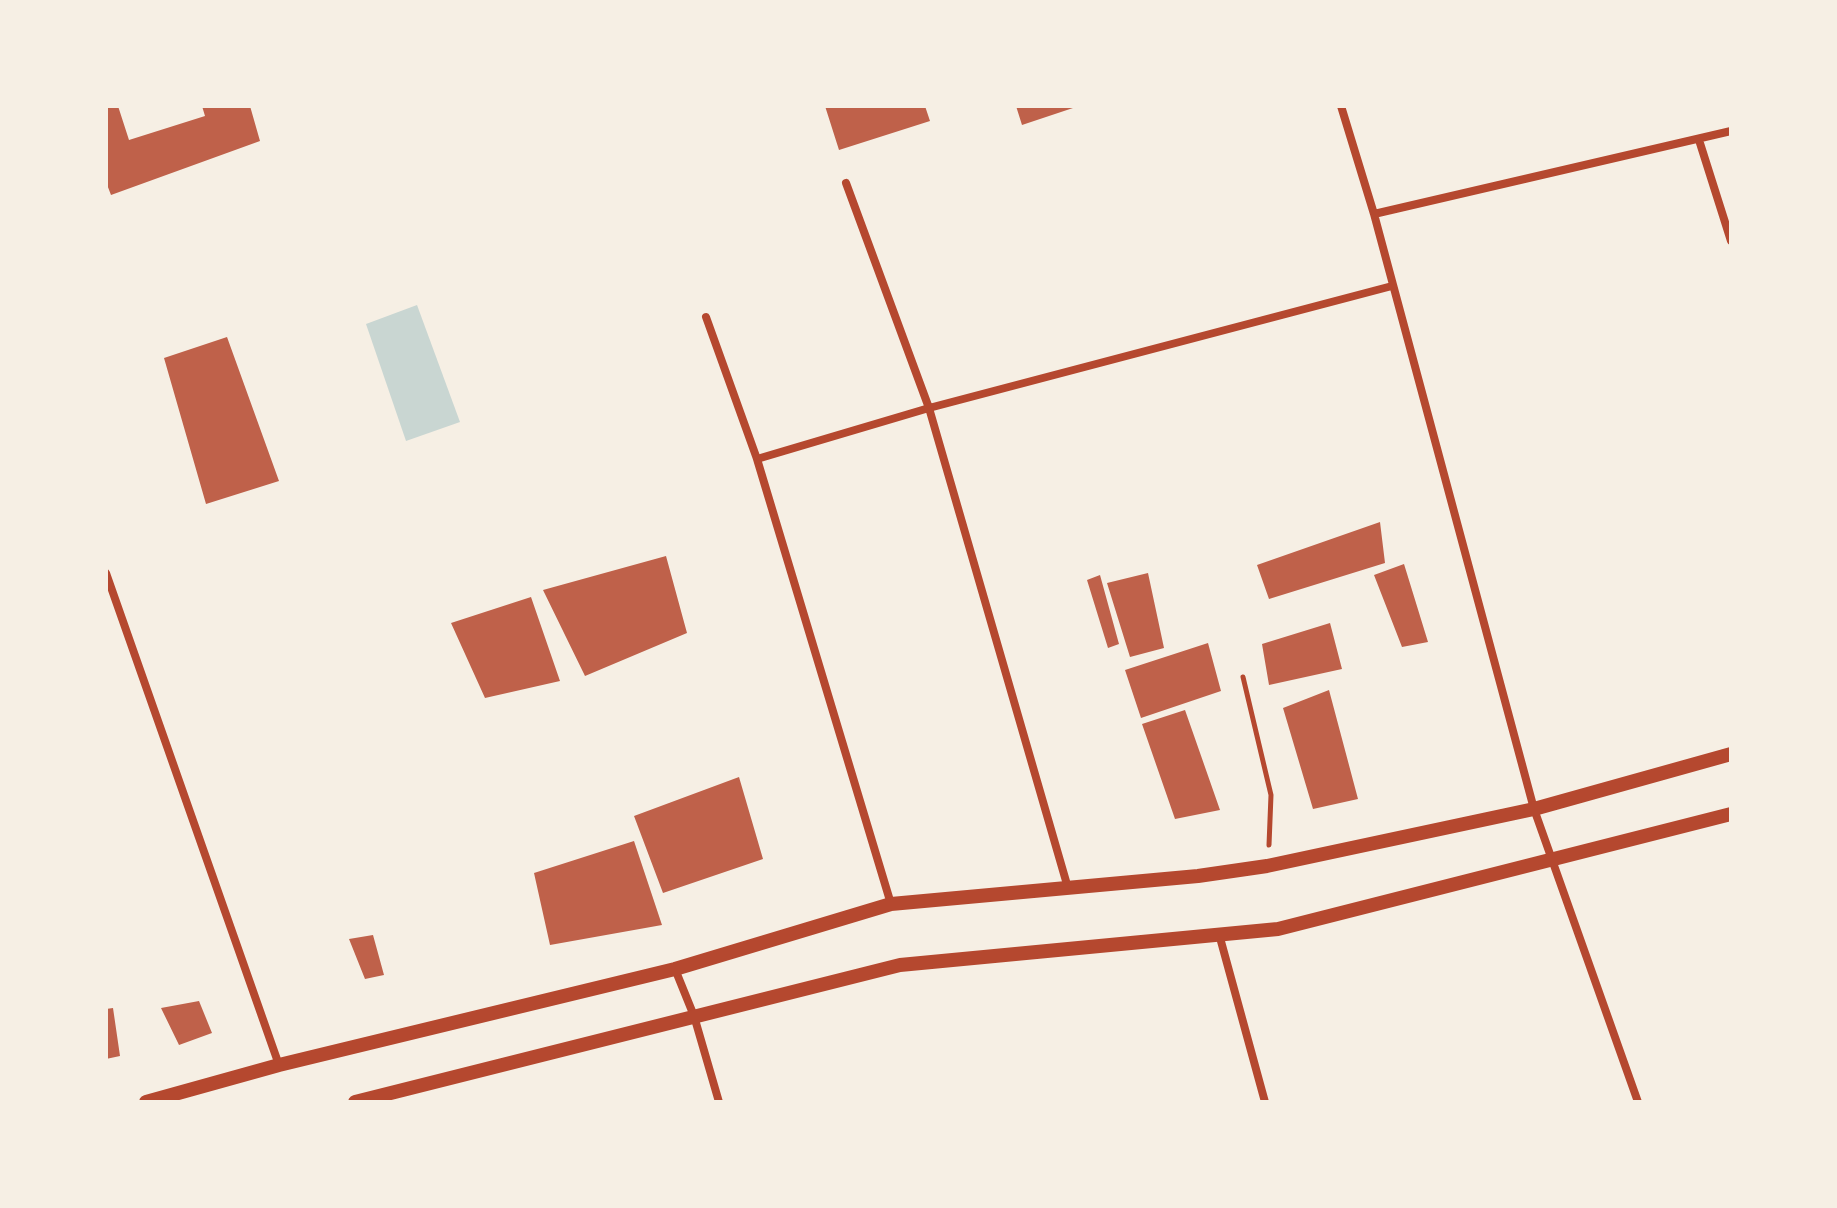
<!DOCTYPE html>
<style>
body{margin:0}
#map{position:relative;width:1837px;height:1208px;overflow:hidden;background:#f6efe4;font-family:Roboto,sans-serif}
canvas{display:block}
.frame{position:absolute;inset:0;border:108px solid #f6efe4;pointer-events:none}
</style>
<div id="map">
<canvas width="1837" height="1208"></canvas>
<div class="frame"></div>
</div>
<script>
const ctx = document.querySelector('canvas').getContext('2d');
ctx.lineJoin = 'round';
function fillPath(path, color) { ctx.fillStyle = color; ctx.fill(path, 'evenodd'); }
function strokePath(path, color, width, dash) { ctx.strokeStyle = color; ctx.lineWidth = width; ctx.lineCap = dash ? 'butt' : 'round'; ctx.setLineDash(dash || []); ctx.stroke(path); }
fillPath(new Path2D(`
 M417,305L460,422L406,441L366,324Z`), '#c9d6d2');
fillPath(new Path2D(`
 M106,106H118L129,140L205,116L202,106H250L260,141L111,195L106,182Z
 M825,106H925L930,121L839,150Z
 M1016,106H1076V107L1022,125Z
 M227,337L279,481L206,504L164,358Z
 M1380,522L1385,563L1269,599L1257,565Z
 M666,556L687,633L585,676L543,590Z
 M1404,564L1428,642L1402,647L1374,575Z
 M1148,573L1164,648L1130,657L1107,583Z
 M1100,575L1119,644L1108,648L1087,580Z
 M531,597L560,681L485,698L451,623Z
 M1330,623L1342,669L1269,685L1262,644Z
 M1208,643L1221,691L1141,718L1125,670Z
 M1329,690L1358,799L1313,809L1283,708Z
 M1185,710L1220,810L1175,819L1142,724Z
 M739,777L763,859L663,893L634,816Z
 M634,841L662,925L550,945L534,873Z
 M373,935L384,975L365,979L349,939Z
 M199,1001L212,1033L179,1045L161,1008Z
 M113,1008L120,1056L106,1059V1009Z`), '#bf614a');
strokePath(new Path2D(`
 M1243,677L1271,795L1269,845`), '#b5482f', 5);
strokePath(new Path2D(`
 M1341,106L1374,214L1534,809L1638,1102
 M1699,140L1731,241
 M846,183L929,408L1068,888
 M1374,214L1731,131
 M706,317L757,459L891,904
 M757,459L929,408L1392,286
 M106,573L279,1065
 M1219,934L1265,1102
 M675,969L694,1016L719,1102`), '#b5482f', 8);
strokePath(new Path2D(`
 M146,1102L279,1065L675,969L891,904L1198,876L1267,866L1534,809L1731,754
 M355,1102L900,965L1278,929L1731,814`), '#b5482f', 14);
</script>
